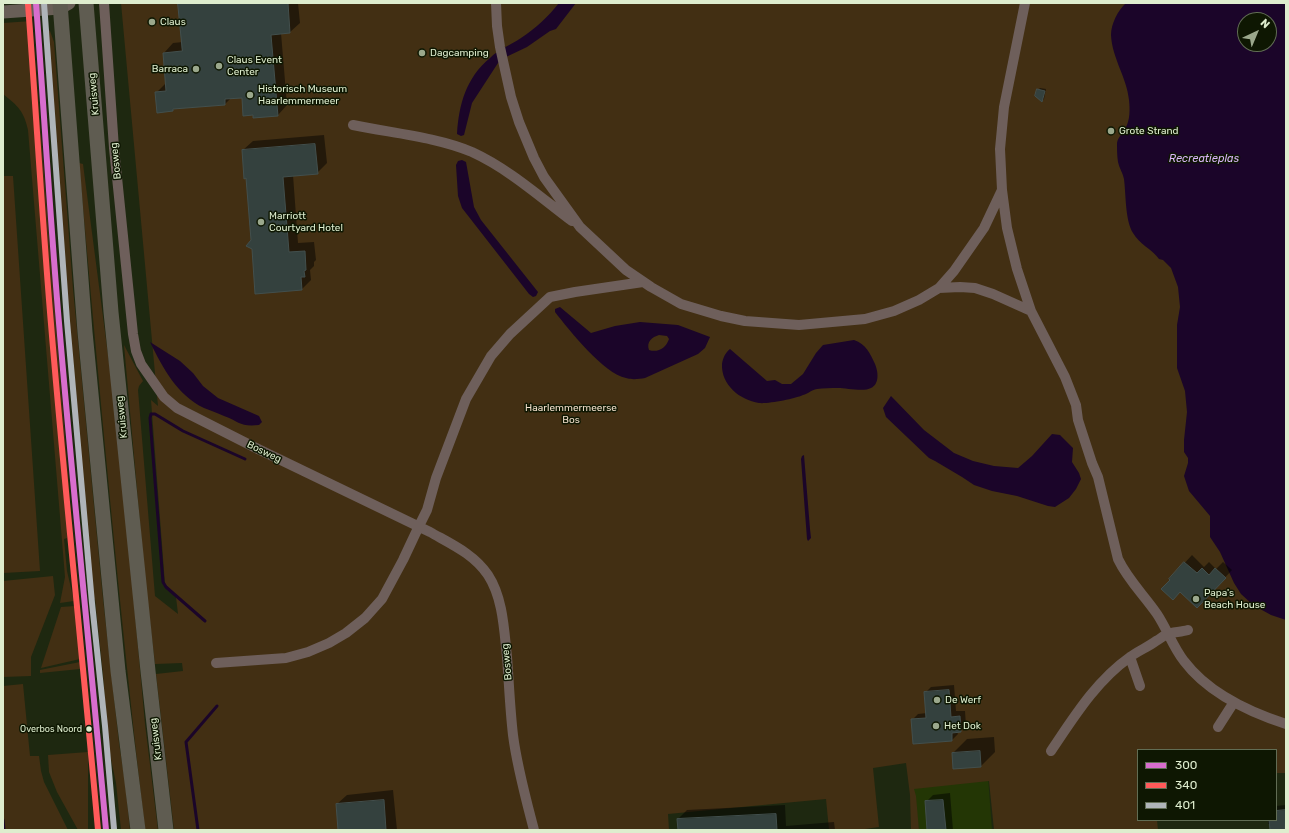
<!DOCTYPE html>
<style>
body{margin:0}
#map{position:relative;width:1289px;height:833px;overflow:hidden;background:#1e2810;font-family:Rubik,sans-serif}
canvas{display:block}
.frame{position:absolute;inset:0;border:4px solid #deedce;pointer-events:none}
.legend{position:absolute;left:1137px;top:749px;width:140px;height:72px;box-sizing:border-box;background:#0e1702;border:1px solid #616d54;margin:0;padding:5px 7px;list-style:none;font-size:12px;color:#deedce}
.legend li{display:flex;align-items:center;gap:8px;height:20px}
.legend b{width:20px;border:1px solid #616d54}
.north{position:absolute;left:1237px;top:12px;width:40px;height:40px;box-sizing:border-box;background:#0e1702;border:1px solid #616d54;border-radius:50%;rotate:44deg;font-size:11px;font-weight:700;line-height:16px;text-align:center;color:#deedce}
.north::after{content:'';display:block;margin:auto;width:14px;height:18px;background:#9ba88c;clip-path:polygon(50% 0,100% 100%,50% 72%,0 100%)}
</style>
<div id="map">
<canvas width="1289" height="833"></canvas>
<div class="frame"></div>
<ul class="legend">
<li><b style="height:5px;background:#d86dce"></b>300</li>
<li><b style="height:5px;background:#ff5a5a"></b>340</li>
<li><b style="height:5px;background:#afb4b9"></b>401</li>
</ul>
<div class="north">N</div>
</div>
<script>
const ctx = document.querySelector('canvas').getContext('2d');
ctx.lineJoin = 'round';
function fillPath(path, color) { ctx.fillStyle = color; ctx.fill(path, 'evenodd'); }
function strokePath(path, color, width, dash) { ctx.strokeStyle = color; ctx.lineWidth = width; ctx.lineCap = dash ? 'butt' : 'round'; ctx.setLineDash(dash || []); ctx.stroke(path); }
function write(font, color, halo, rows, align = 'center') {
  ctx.font = font + ' Rubik,sans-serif'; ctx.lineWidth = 3; ctx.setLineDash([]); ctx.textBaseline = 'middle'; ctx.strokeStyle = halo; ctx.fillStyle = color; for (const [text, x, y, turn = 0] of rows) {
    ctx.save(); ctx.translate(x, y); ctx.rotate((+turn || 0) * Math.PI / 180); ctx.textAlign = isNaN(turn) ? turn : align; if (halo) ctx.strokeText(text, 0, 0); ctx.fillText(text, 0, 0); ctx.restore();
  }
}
fillPath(new Path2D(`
 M986,750L992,830H919L908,752Z`), '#233605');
fillPath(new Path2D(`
 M121,3H1286V773H1276V750H1138V820H1157L1158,830H994L989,781L914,789L916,796L919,830H911L910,795L906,763L873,768L879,827L858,830H829L826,799L668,814L669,830H174L156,674L183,671L182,663L155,664L146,589L124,345L143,381L139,386L138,390L155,596L178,614L176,597L165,584L151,400L158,406ZM1245,20H1269V44H1245Z
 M32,21L70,500L67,538L64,539L67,571L74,601L60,603L65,577L28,130C24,111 18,106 3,94V23Z
 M44,26L50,31L54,42L73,289L103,599L119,743L125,782L130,830H121L116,783L108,745L103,674L95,599H90L68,355Z
 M79,163L83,164L119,439L145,724L158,830H145C119,608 99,385 79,163Z
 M3,176H13L40,571L3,573Z
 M53,576L55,595L31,657V676L3,677V581Z
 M75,606L80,659L41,668L61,607Z
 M80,662V669L40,673V670Z
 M23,684L30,756H39L41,771L44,782L68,830H5L3,810V686Z
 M88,752V830H78L57,792L49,772L48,755Z`), '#422f13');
fillPath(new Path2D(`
 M559,3H576L556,29L550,31L527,47L506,57L498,63L472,103L464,135L461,136L457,134C459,104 466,78 490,58C499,49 511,45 521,38C536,28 548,17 559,3Z
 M1126,3H1286V620L1271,615L1253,605L1241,594L1234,583L1220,552L1210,537V516L1189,491L1184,476L1188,463V458L1184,452V440L1187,412L1185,391L1177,368V325L1180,307L1178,287L1171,268L1163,260L1159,259C1152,249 1139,244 1133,233C1125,220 1126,194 1124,179C1123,173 1119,168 1118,162C1117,156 1117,149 1117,143C1118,137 1123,133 1126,127C1130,120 1130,109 1129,100C1127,78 1112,58 1111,35C1111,24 1118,10 1126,3ZM1245,20H1269V44H1245Z
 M462,160L466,162L474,207L481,220L538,292L536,296L533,297L529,294L462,208L458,196L456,165L458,161Z
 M560,307L591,333L615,326L640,322L678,325L710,337L705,348L698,354L645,378C639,379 632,380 626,378C604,374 569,330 555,312V309ZM659,335L667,336L669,339C666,348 658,353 649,350C646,342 652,337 659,335Z
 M854,340C866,344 870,353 875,364C878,371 880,384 871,388C864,392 846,388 838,388C831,388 823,388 817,389C811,390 808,394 803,395C794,399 768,404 759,403C740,400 721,385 722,364C723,358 725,353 730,349L767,381L775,380L782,384H791L803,374L816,353L823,345Z
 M150,342L180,361L193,373L203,386L218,398L259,416L262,422L259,425C240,427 240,422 224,416C218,413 211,411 204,408C177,395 163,368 150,342Z
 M891,396L924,430L954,453L973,461L994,466L1018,468L1032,456L1052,434L1060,435L1073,448L1072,462L1079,473L1081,479L1076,489L1069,498L1055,507L1048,506L1017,496L992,491L974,485L962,477L935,461L929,458L886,417L883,408Z
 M804,455L810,529L811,538L808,541L807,539L801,459L802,456Z`), '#1b0529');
fillPath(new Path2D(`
 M179,3H298L300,23L290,32L281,33L287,105L278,115L254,114L242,96L231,98L225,104L175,108L173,110L156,93L166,83L164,53L173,43L183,42Z
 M1040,88L1046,89L1044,99L1042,101L1038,90Z
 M324,135L327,163L317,173L293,175L298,243L314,242L316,260L314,262V266L310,270L311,280L302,289L252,240L247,177L243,150L253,141Z
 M1192,555L1204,567L1209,562L1216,569L1223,562L1232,570L1204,600L1170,579Z
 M954,685L956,711H965L966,726L960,731L957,732L958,734L952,740L912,720L918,714L927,713L925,693L931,687Z
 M994,737L995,752L981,766L953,753L967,739Z
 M393,790L397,830H339L337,804L347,795Z
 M950,793L953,830H928L926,802L933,795Z
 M785,805L786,826L834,822L835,830H679L678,819L687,810Z
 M1286,805V830H1270V824H1268V820H1276V806Z`), '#0007');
strokePath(new Path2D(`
 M205,621L166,587L163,582L150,418L151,414H155L183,431L245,459
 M3,820L4,830
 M198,830L186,742L217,706`), '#1b0529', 3);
const building = new Path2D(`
 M178,3H288L290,33L271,35L278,116L253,118V115L243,116L242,98L225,99V105L173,109V111L157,113L155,92L166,91L163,53L182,51Z
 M1037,89L1045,91L1042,102L1035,96Z
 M315,144L318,174L283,177L289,252L305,251L306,270L304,271L305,277H301L302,290L255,294L252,249L246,246L251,240L246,178L244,179L242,150Z
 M1184,562L1197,573L1202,568L1209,575L1215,568L1226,578L1197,608L1180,592L1173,600L1161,589L1170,580L1169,579Z
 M949,690L951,717L960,716L961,732L952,733V741L913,744L911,719L926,718L924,692Z
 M980,751L981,767L953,769L952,753Z
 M384,800L386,830H338L336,804Z
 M943,800L946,830H927L925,801Z
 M1286,810L1285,830H1270L1269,820H1276V811Z
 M776,814L777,830H678L677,819Z`);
fillPath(building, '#34413e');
strokePath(building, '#424f4d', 1);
strokePath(new Path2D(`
 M104,3L114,148L133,334L136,351L141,364L164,397L177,408L258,449L430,532C451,544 474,554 488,575C503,598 504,629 507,657C509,683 510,709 513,735C517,767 526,799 534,830
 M496,3L497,26L500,47L511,97L519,122L534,158L544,177L580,227L626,270L651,287L681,304L721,316L745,321L799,325L865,319L894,311L919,300L939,288L960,287L975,288L993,294L1031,311
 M1025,3L1004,107L1000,149L1002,190L1007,228L1017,269L1031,311L1065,377L1076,405L1078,420L1092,463L1098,477L1118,559C1128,580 1144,595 1157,614C1167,629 1173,647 1184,661C1208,693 1249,712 1286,724
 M353,125C391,133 437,137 472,152C509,169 540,197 572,221
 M939,288L954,271L984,228L1002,190
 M1130,657L1140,686
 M216,663L286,658L308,652L329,643L346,633L365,618L382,599L403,560L419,526L427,510L436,478L466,399L491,356L510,334L550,297L575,292L643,282
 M1218,727L1234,702
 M1051,751C1074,717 1096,681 1130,657C1138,651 1148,647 1156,641C1160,639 1163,636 1167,634C1172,632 1182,632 1188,630`), '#6e5f5b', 10);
strokePath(new Path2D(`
 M3,12L60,8L69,3`), '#695f57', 13);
strokePath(new Path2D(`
 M60,3L85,332L118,671L138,830
 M86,3L111,312L148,671L166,830`), '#5f5c51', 15);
strokePath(new Path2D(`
 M36,3C44,110 50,217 59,323C73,492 91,661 106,830`), '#d86dce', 6);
strokePath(new Path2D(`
 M28,4C36,110 42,217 51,324C65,493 83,661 98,830`), '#ff5a5a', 6);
strokePath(new Path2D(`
 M44,3L67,321L92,603L105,726L114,829`), '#afb4b9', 6);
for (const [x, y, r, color] of [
 [152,22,4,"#9ba88c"],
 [422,53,4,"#9ba88c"],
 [219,66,4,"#9ba88c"],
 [196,69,4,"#9ba88c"],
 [250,95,4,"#9ba88c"],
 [1111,131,4,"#9ba88c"],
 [261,222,4,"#9ba88c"],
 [1196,599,4,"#9ba88c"],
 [937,700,4,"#9ba88c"],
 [936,726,4,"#9ba88c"],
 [89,729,3.5,"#deedce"]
]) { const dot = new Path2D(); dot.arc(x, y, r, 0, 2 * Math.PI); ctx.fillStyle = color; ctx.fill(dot); strokePath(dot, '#0e1702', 1.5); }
write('9px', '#deedce', '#0e1702', [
 ["Overbos Noord",82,729]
], 'right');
write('10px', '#deedce', '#0e1702', [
 ["Claus",160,22],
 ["Dagcamping",430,53],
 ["Claus Event",227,60],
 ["Center",227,72],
 ["Barraca",188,69,"right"],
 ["Historisch Museum",258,89],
 ["Haarlemmermeer",258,101],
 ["Grote Strand",1119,131],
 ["Marriott",269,216],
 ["Courtyard Hotel",269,228],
 ["Papa's",1204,593],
 ["Beach House",1204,605],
 ["De Werf",945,700],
 ["Het Dok",944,726]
], 'left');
write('10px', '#deedce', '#0e1702', [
 ["Kruisweg",94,94,-95],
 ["Bosweg",116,161,-96],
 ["Kruisweg",122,417,-96],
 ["Bosweg",264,452,26],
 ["Bosweg",507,662,-95],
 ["Kruisweg",156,739,-97]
]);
write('10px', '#f1deca', '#0e1702', [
 ["Haarlemmermeerse",571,408],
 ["Bos",571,420]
]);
write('italic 11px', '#dab5f9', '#0e1702', [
 ["Recreatieplas",1204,159]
]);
</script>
